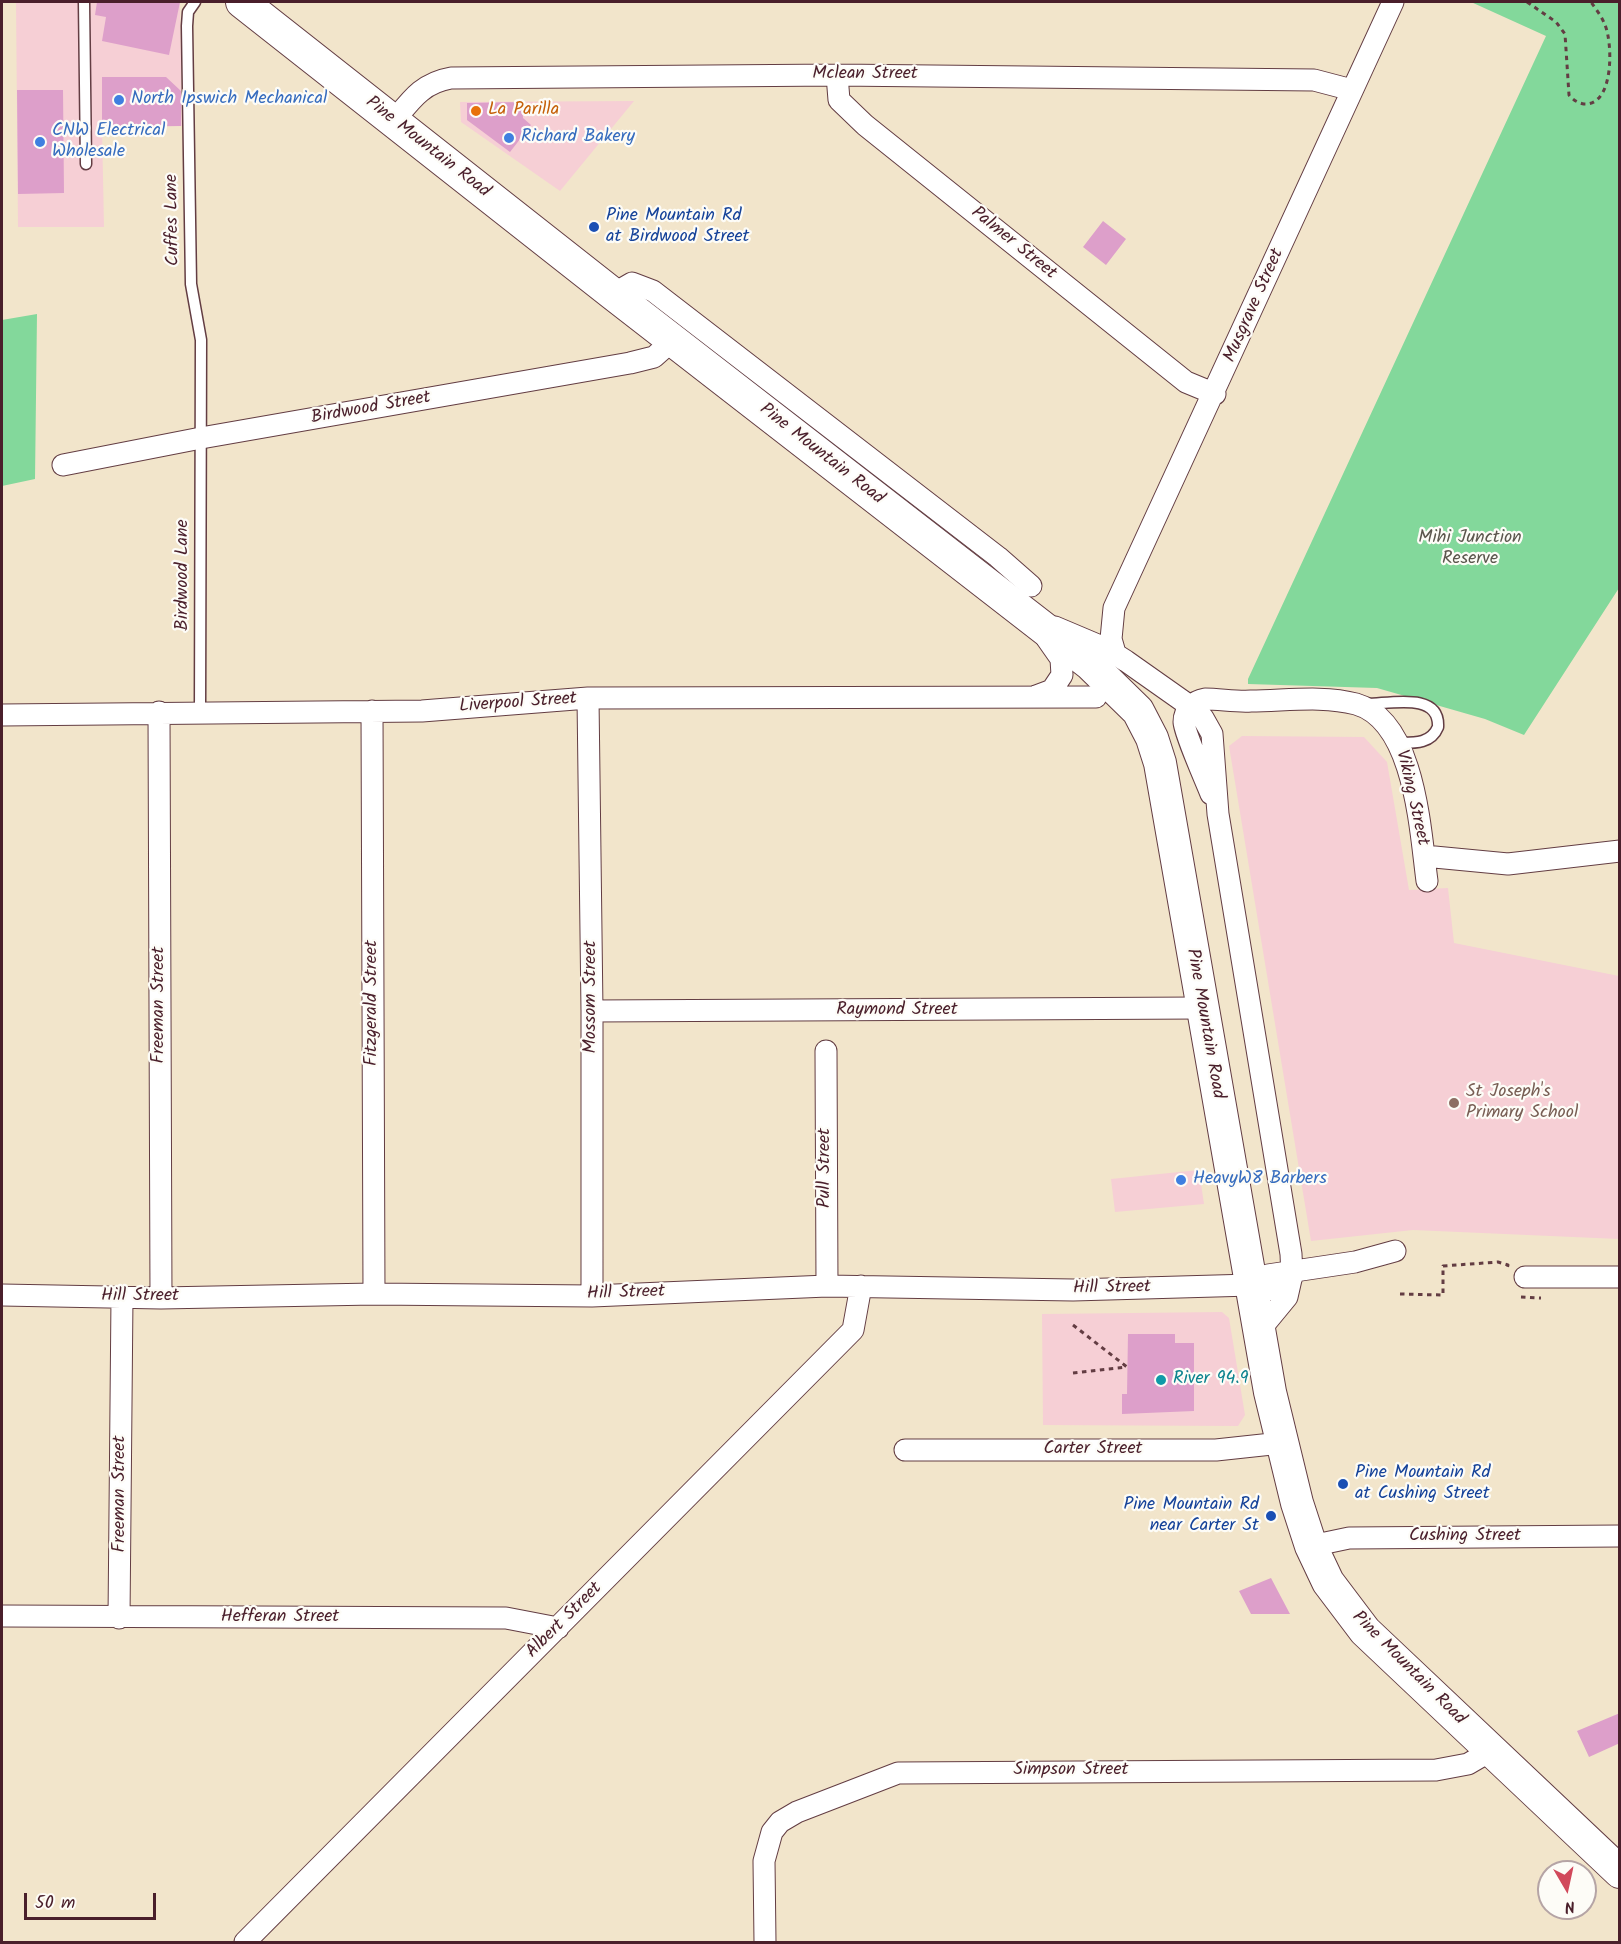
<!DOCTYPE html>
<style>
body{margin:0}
#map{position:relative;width:1621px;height:1944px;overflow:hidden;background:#f2e5cb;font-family:Kalam,sans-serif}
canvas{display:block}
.frame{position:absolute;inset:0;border:3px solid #4a1f2b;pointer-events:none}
.north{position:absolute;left:1537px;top:1860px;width:60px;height:60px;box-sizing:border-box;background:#fdfcf7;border:2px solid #b5a4a5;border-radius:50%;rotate:171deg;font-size:16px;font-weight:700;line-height:24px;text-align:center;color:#4a1f2b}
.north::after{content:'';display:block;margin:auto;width:21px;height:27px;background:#d1495b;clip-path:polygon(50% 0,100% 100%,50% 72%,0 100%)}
.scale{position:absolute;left:24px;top:1893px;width:132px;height:27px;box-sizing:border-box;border:3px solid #4a1f2b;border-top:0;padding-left:8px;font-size:18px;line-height:21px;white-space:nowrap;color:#4a1f2b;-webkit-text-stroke:4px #fdfcf7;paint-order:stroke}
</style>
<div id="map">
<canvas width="1621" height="1944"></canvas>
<div class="frame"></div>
<div class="north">N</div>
<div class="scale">50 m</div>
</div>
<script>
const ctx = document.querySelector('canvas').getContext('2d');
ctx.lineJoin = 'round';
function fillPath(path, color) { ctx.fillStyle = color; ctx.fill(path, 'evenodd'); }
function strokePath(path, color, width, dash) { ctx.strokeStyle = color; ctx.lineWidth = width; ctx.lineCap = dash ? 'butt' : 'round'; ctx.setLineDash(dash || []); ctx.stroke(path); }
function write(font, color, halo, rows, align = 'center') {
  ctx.font = font + ' Kalam,sans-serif'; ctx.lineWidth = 4.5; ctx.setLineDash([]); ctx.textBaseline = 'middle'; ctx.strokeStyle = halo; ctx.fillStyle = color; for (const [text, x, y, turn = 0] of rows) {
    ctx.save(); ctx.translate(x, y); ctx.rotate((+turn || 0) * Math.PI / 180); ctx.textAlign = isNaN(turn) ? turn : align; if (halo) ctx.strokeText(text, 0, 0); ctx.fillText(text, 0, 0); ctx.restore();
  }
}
fillPath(new Path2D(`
 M16,2H180L182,126L102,127L104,227H18Z
 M634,101L560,191L461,122L460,102Z
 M1242,736L1364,737L1387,762L1409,890L1448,888L1454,943L1619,976V1239L1413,1230L1311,1241L1229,746Z
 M1199,1170L1204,1204L1115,1212L1111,1179Z
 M1222,1312L1229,1318L1245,1415L1238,1426L1043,1425L1042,1314Z`), '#f6cfd5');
fillPath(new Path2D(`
 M1471,2H1619V588L1524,735L1485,719L1377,688L1248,684V679L1546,36Z
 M37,314L35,479L2,486V320Z`), '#83d89b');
fillPath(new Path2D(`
 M97,2H180L169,55L102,41L106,17L95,15Z
 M102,77H166L181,91V126L102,127Z
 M17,90H63L64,193L18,194Z
 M522,102L523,118L531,125L510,152L467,120V103Z
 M1103,221L1126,239L1106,265L1083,247Z
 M1128,1334H1175V1343H1194V1411L1122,1414V1394H1127Z
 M1271,1578L1290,1614H1251L1239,1591Z
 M1620,1713V1743L1589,1757L1577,1731Z`), '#dd9fca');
const service = new Path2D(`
 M84,2L86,164
 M195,2L188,12L187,26L191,284L201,340L200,712
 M1365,704C1385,705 1440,690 1438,727C1431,744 1414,743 1399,743`);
const minor = new Path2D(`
 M837,75L839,100L865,125L1186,382L1215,394
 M393,122C411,100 422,83 451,78L837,75L1314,80L1352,90
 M613,294L632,283L653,291L998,557L1031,586
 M63,465L201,438L630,363L654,357L672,341
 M1115,653L1111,639L1114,608L1393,2
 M1036,696L1052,690L1062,675L1061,659L1047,639
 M588,698L592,1011V1296
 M372,711L374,1294
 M159,712L161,1298
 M2,715L422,711L588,698L1096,697
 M1211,794C1206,781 1184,732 1184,722C1184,709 1194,701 1205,699C1220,699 1236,702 1251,701C1284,701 1323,695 1356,704C1415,721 1420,829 1427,881
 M1424,856L1508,864L1620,851
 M592,1011L1201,1008
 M826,1051L827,1286
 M1525,1277H1620
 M1251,1285L1268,1275L1355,1262L1395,1251
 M2,1295L161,1298L374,1294L592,1296L827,1286L1073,1290L1251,1285C1266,1291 1283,1293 1292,1277L1291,1254L1218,814L1212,734L1203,718L1187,704L1126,661L1107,649L1055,627
 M1259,1331L1287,1297L1292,1275
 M905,1450H1216L1281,1443
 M1311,1546L1349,1538L1620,1536
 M2,1616L506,1618L558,1628
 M119,1618L122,1297
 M245,1942L853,1330L861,1286
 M765,1942L764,1861L772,1832L780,1822L797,1812L898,1773L1436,1770L1468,1764L1492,1750`);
const primary = new Path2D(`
 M242,2L613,294L1090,664L1138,711L1152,738L1160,763L1270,1392L1297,1503L1311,1546L1328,1582L1365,1631L1620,1872`);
strokePath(service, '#633d43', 13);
strokePath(minor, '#633d43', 23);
strokePath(primary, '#633d43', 34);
strokePath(new Path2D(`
 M1527,2L1556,22L1565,34L1569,95C1573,100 1578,103 1584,104C1614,106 1613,44 1605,25C1602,17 1596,9 1591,2
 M1400,1294L1443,1295V1266L1498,1262L1508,1265L1507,1269
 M1521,1297L1541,1298
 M1073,1325L1127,1367
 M1073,1373L1126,1367`), '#633d43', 3, [4.5, 4.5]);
strokePath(service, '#fff', 10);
strokePath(minor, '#fff', 21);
strokePath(primary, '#fff', 32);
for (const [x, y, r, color] of [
 [119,100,6,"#3f7fe0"],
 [476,111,6,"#e8710a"],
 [509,138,6,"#3f7fe0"],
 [40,142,6,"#3f7fe0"],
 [594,227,6,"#1a4fb4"],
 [1454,1103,6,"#8d6e63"],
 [1181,1180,6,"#3f7fe0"],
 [1161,1380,6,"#0f9aa8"],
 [1343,1484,6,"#1a4fb4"],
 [1271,1516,6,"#1a4fb4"]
]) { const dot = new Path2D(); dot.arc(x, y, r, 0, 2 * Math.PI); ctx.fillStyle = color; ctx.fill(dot); strokePath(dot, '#fdfcf7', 2); }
write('18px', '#4a1f2b', '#fdfcf7', [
 ["Mclean Street",865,75],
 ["Pine Mountain Road",427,148,38],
 ["Cuffes Lane",174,220,-91],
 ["Palmer Street",1013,244,39],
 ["Musgrave Street",1255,306,-66],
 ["Birdwood Street",371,409,-10],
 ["Pine Mountain Road",821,455,38],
 ["Birdwood Lane",184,575,-90],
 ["Liverpool Street",518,704,-4],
 ["Viking Street",1411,798,77],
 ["Mossom Street",592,997,-90],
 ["Fitzgerald Street",373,1003,-90],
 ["Freeman Street",160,1005,-90],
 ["Raymond Street",897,1011],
 ["Pine Mountain Road",1204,1024,80],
 ["Pull Street",826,1168,-90],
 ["Hill Street",1112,1289,-1],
 ["Hill Street",626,1294,-2],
 ["Hill Street",140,1297],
 ["Carter Street",1093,1450],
 ["Freeman Street",121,1494,-90],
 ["Cushing Street",1465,1537],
 ["Hefferan Street",280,1618],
 ["Albert Street",565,1621,-45],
 ["Pine Mountain Road",1408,1669,45],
 ["Simpson Street",1071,1771]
]);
write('18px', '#366cbe', '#fdfcf7', [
 ["North Ipswich Mechanical",131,100],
 ["CNW Electrical",52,132],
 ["Wholesale",52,153],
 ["Richard Bakery",521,138],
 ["HeavyW8 Barbers",1193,1180]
], 'left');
write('18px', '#c56008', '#fdfcf7', [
 ["La Parilla",488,111]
], 'left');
write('18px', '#164399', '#fdfcf7', [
 ["Pine Mountain Rd",606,217],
 ["at Birdwood Street",606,238],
 ["Pine Mountain Rd",1355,1474],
 ["at Cushing Street",1355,1495],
 ["Pine Mountain Rd",1259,1506,"right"],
 ["near Carter St",1259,1527,"right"]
], 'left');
write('18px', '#5b564d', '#fdfcf7', [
 ["Mihi Junction",1470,539],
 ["Reserve",1470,560]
]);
write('18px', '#785e54', '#fdfcf7', [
 ["St Joseph's",1466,1093],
 ["Primary School",1466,1114]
], 'left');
write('18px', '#0d838f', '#fdfcf7', [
 ["River 94.9",1173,1380]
], 'left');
</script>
